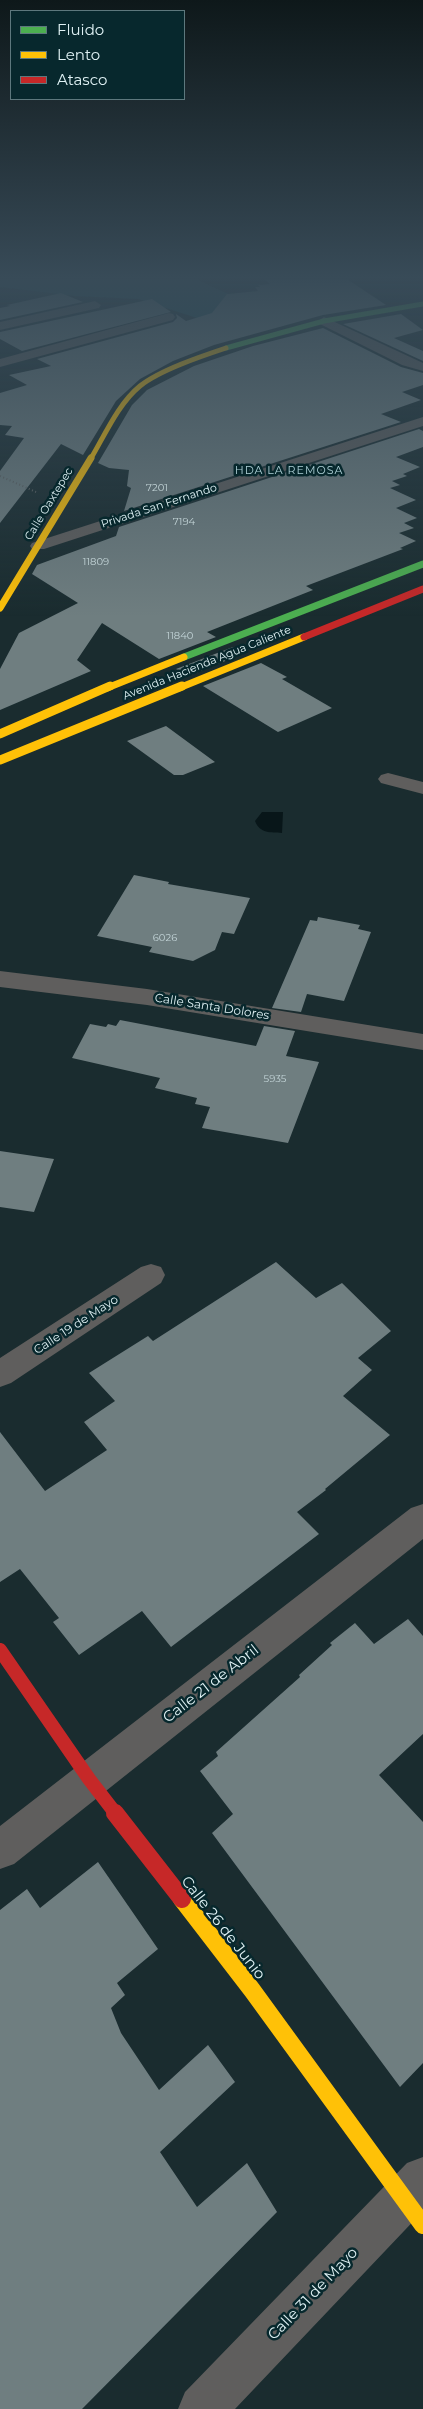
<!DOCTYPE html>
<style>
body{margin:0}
#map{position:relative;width:423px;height:2409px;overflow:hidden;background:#1a2c2f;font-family:Montserrat,sans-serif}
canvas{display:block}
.legend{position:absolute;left:10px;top:10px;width:175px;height:90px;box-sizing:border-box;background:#07282d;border:1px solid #5d787d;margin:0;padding:6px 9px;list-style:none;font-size:15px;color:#dff1f4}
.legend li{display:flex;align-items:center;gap:10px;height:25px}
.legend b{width:25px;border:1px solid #5d787d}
</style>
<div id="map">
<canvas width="423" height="2409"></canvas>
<ul class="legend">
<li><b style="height:6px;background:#4caf50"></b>Fluido</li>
<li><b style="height:6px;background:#ffc107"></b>Lento</li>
<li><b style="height:6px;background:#c62828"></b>Atasco</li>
</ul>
</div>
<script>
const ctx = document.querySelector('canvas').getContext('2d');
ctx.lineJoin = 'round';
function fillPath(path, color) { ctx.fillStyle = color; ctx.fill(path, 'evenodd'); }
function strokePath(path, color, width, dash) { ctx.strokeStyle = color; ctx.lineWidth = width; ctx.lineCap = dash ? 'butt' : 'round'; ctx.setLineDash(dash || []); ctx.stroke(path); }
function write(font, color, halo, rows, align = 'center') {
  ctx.font = font + ' Montserrat,sans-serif'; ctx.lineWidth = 5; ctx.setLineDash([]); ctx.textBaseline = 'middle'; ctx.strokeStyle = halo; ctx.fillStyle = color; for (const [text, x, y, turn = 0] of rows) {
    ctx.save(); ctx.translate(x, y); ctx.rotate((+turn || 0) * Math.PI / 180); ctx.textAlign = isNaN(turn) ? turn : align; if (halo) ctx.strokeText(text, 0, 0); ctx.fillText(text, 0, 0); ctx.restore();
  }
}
fillPath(new Path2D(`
 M0,279H196L248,303L203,320L138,299L74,296L0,287Z`), '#174c54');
fillPath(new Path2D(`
 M262,812H283L282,833C271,832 260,834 255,821Z`), '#081619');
fillPath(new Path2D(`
 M265,279H347L386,305L323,315L214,345L173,361L140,379L116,401L83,455L61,444L0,523V471L24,438L5,435L12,426L0,425V393L27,385L9,375L51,366L37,359L173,322L177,318L176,314L186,321L212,313L227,294L258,291L255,287H260L258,285L270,284Z
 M61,293L83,302L0,320V308L10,306L7,305Z
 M152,299L171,312L22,351L0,339V332Z
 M401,314L423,330L394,338L423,351V361L343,324Z
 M323,328L401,367L423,373V385L402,392L421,400L381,414L401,422L124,511L131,488L127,486L129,470L109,468L98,463L132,405L147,390L194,366L253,346Z
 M419,429L423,431V447L396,457L420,467L403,474L407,476L392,481L400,485L390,488L416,500L396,508L417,518L404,523L414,528L399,533L416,541L400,548L403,549L306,586L313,590L207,632L216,637L159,659L102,623L77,660L91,671L0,710V669L19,633L78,603L32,574L37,565L116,536L119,527Z
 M233,647L245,653L188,676L176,669Z
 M261,663L287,677L282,679L332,708L278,732L203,686Z
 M166,726L215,762L183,775H174L127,741Z
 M134,875L169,882L168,884L250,898L234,934L222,932L215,950L193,961L149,952L152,947L97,936Z
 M318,917L360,925L358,929L371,932L344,1001L307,994L301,1012L272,1008L310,920L317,921Z
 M120,1020L256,1046L264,1026L295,1031L286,1056L319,1062L288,1143L202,1128L210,1107L195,1104L197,1098L155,1088L160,1078L72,1058L90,1024L106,1027L108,1024L116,1026Z
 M0,1151L54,1159L34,1212L0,1207Z
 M276,1262L316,1298L342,1283L391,1331L358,1358L372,1370L343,1396L390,1435L325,1489L326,1490L297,1512L319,1534L171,1647L142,1611L79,1655L53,1622L59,1618L20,1569L0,1582V1432L45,1491L107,1450L84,1422L115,1401L89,1373L148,1336L153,1341Z
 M408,1619L423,1636V1734L379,1775L423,1822V2063L400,2087L212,1833L233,1814L200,1771L218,1756L216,1752L300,1677L299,1675L332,1645L330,1643L355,1623L374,1644Z
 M98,1862L158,1949L117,1983L125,1995L111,2008L121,2033L159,2090L208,2045L235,2082L160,2152L197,2207L247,2163L277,2212L82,2409H0V1910L27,1889L40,1908Z`), '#6f7e80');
strokePath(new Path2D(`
 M0,476L36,492`), '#616565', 2, [1, 2.5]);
fillPath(new Path2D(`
 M95,301L101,305L99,308L0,330V322Z
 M169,313L173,314L175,317L173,320L0,367V359Z
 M324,317L423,363V371L402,365L320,324L318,321Z
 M423,417V426L44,549H32L30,546L32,543Z
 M388,773L423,782V794L381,783L378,779L381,775Z
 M0,971L147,989L423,1034V1050L147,1005L0,987Z
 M151,1264L161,1267L165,1275L161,1283L11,1383L0,1387V1358L141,1267Z
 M423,1504V1539L14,1864L0,1869V1826L411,1508Z
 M423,2157V2211L235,2409H178L185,2392L407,2163Z`), '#5f5e5d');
strokePath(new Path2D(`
 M226,348L324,321L423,304`), '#4caf50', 5);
strokePath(new Path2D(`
 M184,657L423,564`), '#4caf50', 7);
strokePath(new Path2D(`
 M90,460C105,435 118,404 140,386C160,370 202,356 226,348`), '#ffc107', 5);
strokePath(new Path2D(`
 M0,608L91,458
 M107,688L184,657
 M179,688L304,637`), '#ffc107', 7);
strokePath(new Path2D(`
 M0,734L110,686
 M0,760L182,686`), '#ffc107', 9);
strokePath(new Path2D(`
 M182,1899L252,1990L423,2225`), '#ffc107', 18);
strokePath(new Path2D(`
 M304,637L423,589`), '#c62828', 7);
strokePath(new Path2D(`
 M0,1650L89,1779L116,1814`), '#c62828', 14);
strokePath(new Path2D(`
 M115,1813L182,1899`), '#c62828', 18);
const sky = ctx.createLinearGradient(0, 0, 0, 617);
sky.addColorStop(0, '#0e181a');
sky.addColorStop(0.45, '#384b58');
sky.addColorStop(1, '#384b5800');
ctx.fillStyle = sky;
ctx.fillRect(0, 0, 423, 617);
write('10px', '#c3d4d7', null, [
 ["7201",157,488],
 ["7194",184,522],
 ["11809",96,562],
 ["11840",180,636],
 ["6026",165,938],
 ["5935",275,1079]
]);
ctx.letterSpacing = '1px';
write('11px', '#aed1d7', '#07282d', [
 ["HDA LA REMOSA",289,471]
]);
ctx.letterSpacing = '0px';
write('11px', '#dff1f4', '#07282d', [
 ["Calle Oaxtepec",49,504,-59],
 ["Privada San Fernando",159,506,-18],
 ["Avenida Hacienda Agua Caliente",207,663,-22]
]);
write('12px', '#dff1f4', '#07282d', [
 ["Calle Santa Dolores",212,1007,9],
 ["Calle 19 de Mayo",76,1325,-33]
]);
write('15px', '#dff1f4', '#07282d', [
 ["Calle 21 de Abril",211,1684,-38],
 ["Calle 26 de Junio",223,1928,52],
 ["Calle 31 de Mayo",313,2294,-46]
]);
</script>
